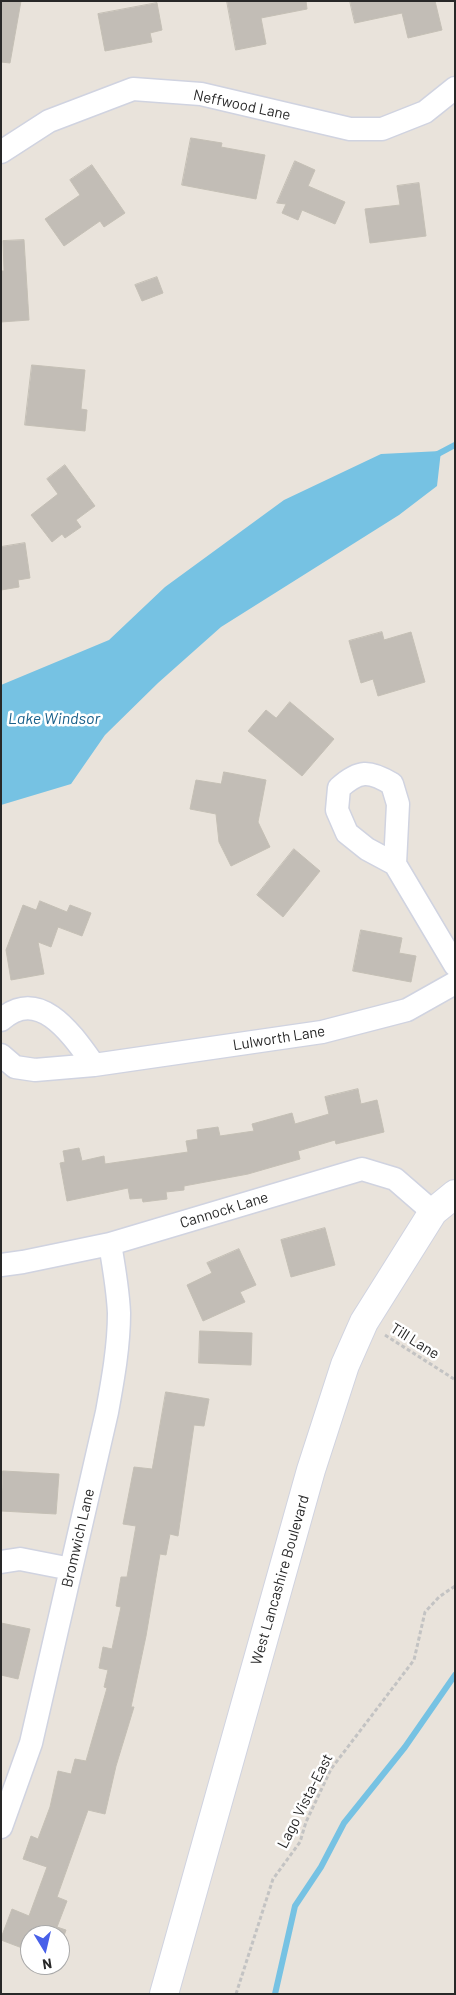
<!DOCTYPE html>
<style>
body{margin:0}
#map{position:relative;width:456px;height:1995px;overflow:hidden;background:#e9e3db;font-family:Barlow,sans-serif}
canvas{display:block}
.frame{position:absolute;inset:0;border:2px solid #282828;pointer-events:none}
.north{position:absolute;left:20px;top:1925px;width:50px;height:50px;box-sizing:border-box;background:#fff;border:1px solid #a9a9a9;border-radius:50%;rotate:171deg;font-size:14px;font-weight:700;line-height:20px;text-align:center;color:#282828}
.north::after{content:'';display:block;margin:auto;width:18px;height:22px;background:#4860e9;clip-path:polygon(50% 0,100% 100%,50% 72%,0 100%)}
</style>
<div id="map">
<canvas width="456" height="1995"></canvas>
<div class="frame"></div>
<div class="north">N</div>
</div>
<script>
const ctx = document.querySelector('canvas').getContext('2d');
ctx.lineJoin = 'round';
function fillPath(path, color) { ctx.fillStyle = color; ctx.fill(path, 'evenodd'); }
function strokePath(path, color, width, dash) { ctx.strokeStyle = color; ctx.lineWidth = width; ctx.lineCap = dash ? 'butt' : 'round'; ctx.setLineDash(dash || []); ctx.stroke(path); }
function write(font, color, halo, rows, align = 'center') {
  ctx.font = font + ' Barlow,sans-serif'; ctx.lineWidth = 5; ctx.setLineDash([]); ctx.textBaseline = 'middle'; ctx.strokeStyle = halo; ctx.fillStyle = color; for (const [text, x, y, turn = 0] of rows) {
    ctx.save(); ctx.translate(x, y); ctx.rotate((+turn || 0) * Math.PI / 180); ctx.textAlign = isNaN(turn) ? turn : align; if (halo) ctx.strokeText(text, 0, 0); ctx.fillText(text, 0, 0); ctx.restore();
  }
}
fillPath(new Path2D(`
 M441,451L437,486L399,515L221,627L158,683L105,735L71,784L1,805V685L109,640L165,587L284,500L381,454Z`), '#76c2e3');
strokePath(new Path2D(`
 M436,455L455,445
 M275,1994L295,1906L321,1867L344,1823L405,1747L455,1675`), '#76c2e3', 6);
const building = new Path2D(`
 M1,1H21L10,63L1,62Z
 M227,1H306L307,9L261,18L266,44L236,50Z
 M350,1H435L442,30L408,38L402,13L355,23Z
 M157,3L162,30L150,33L152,42L105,51L98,14Z
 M191,138L222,143L221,147L265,155L256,199L182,185Z
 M295,161L315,170L308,186L345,202L335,224L302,210L298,220L282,213L286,204L277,203Z
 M92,165L125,213L104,227L100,221L64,246L45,219L80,195L70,180Z
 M419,183L426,236L370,243L365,209L400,205L397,186Z
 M24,240L29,320L1,322V271H4L3,241Z
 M157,277L163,293L142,301L135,285Z
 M32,365L85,370L81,409L87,410L85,431L25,425Z
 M65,465L95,506L76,520L81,527L65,538L62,534L52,542L31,515L58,494L47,479Z
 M25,543L30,578L18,580L19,587L1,590V547Z
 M382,632L384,640L411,632L425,682L378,696L373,679L361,683L349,641Z
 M290,702L334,739L302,776L248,731L266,710L276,718Z
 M224,772L266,780L258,822L270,847L231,866L219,842L216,814L190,809L196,780L221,784Z
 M294,849L320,871L283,917L257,895Z
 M40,901L67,912L70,905L91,913L82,936L58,927L51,947L38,942L44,974L11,980L6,950L23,905L36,910Z
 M361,930L402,938L399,953L416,956L411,982L353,971Z
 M358,1089L361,1104L377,1100L384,1132L336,1144L335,1140L298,1151L300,1159L248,1174L184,1186V1190L166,1192L167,1199L143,1202L142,1198L130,1199L128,1188L67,1201L60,1163L65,1162L63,1151L79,1148L82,1161L104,1156L105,1164L188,1152L186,1141L198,1139L197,1130L218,1127L220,1136L254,1131L252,1124L292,1113L295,1124L329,1114L325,1097Z
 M325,1228L335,1265L291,1277L281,1240Z
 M239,1249L256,1285L240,1292L245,1302L203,1321L187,1285L212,1273L207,1263Z
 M200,1331L252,1333L251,1365L199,1363Z
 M166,1392L209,1399L204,1426L194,1425L178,1536L170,1534L166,1555L160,1554L146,1636L131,1707H134L116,1766L105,1814L88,1810L57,1897L67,1901L57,1927L66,1930L60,1947V1935H30V1951L1,1940V1938L12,1909L29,1916L47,1867L23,1859L31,1836L38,1839L50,1807L58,1771L71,1774L75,1759L86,1761L107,1688L104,1687L108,1670L99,1668L103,1647L112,1649L121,1607L116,1606L121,1577H127L136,1526L123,1524L134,1467L152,1469Z
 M3,1471L59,1474L56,1514L1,1511Z
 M1,1623L30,1629L18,1679L1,1675Z`);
fillPath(building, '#c2bdb6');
strokePath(building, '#c4bfb5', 1);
const street = new Path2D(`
 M1,152L49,121L133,89L201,94L350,129H382L425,112L455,88
 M395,864L398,804L392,784C369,770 359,770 339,788L337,810L347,833L367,849L395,864L455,965
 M1,1020C40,985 73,1036 94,1065
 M1,1055L15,1067L35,1070L94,1065L322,1032L407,1010L455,983
 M1,1265L23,1262L110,1244L362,1169L395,1179L433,1212
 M1,1562L20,1559L71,1569
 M1,1827L31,1743L107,1412C113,1379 119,1346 119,1313C118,1290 114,1267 110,1244`);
const secondary = new Path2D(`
 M164,1994L311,1470L345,1365L364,1322L433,1212L455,1194`);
strokePath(street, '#d0d3e0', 25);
strokePath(secondary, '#d0d3e0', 30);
strokePath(new Path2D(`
 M385,1335L454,1379
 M236,1994L273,1879L300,1842L306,1822L331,1769L414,1660L425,1612L439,1597L455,1586`), '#c3c3c3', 3, [4, 2.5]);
strokePath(street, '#fff', 22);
strokePath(secondary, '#fff', 28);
write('15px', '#282828', '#fff', [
 ["Neffwood Lane",242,105,12],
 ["Lulworth Lane",279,1038,-9],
 ["Cannock Lane",224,1210,-17],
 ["Till Lane",415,1341,32],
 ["Bromwich Lane",78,1538,-77],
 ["West Lancashire Boulevard",280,1580,-74],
 ["Lago Vista-East",305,1801,-63]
]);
write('italic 16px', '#19608b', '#fff', [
 ["Lake Windsor",54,719]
]);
</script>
